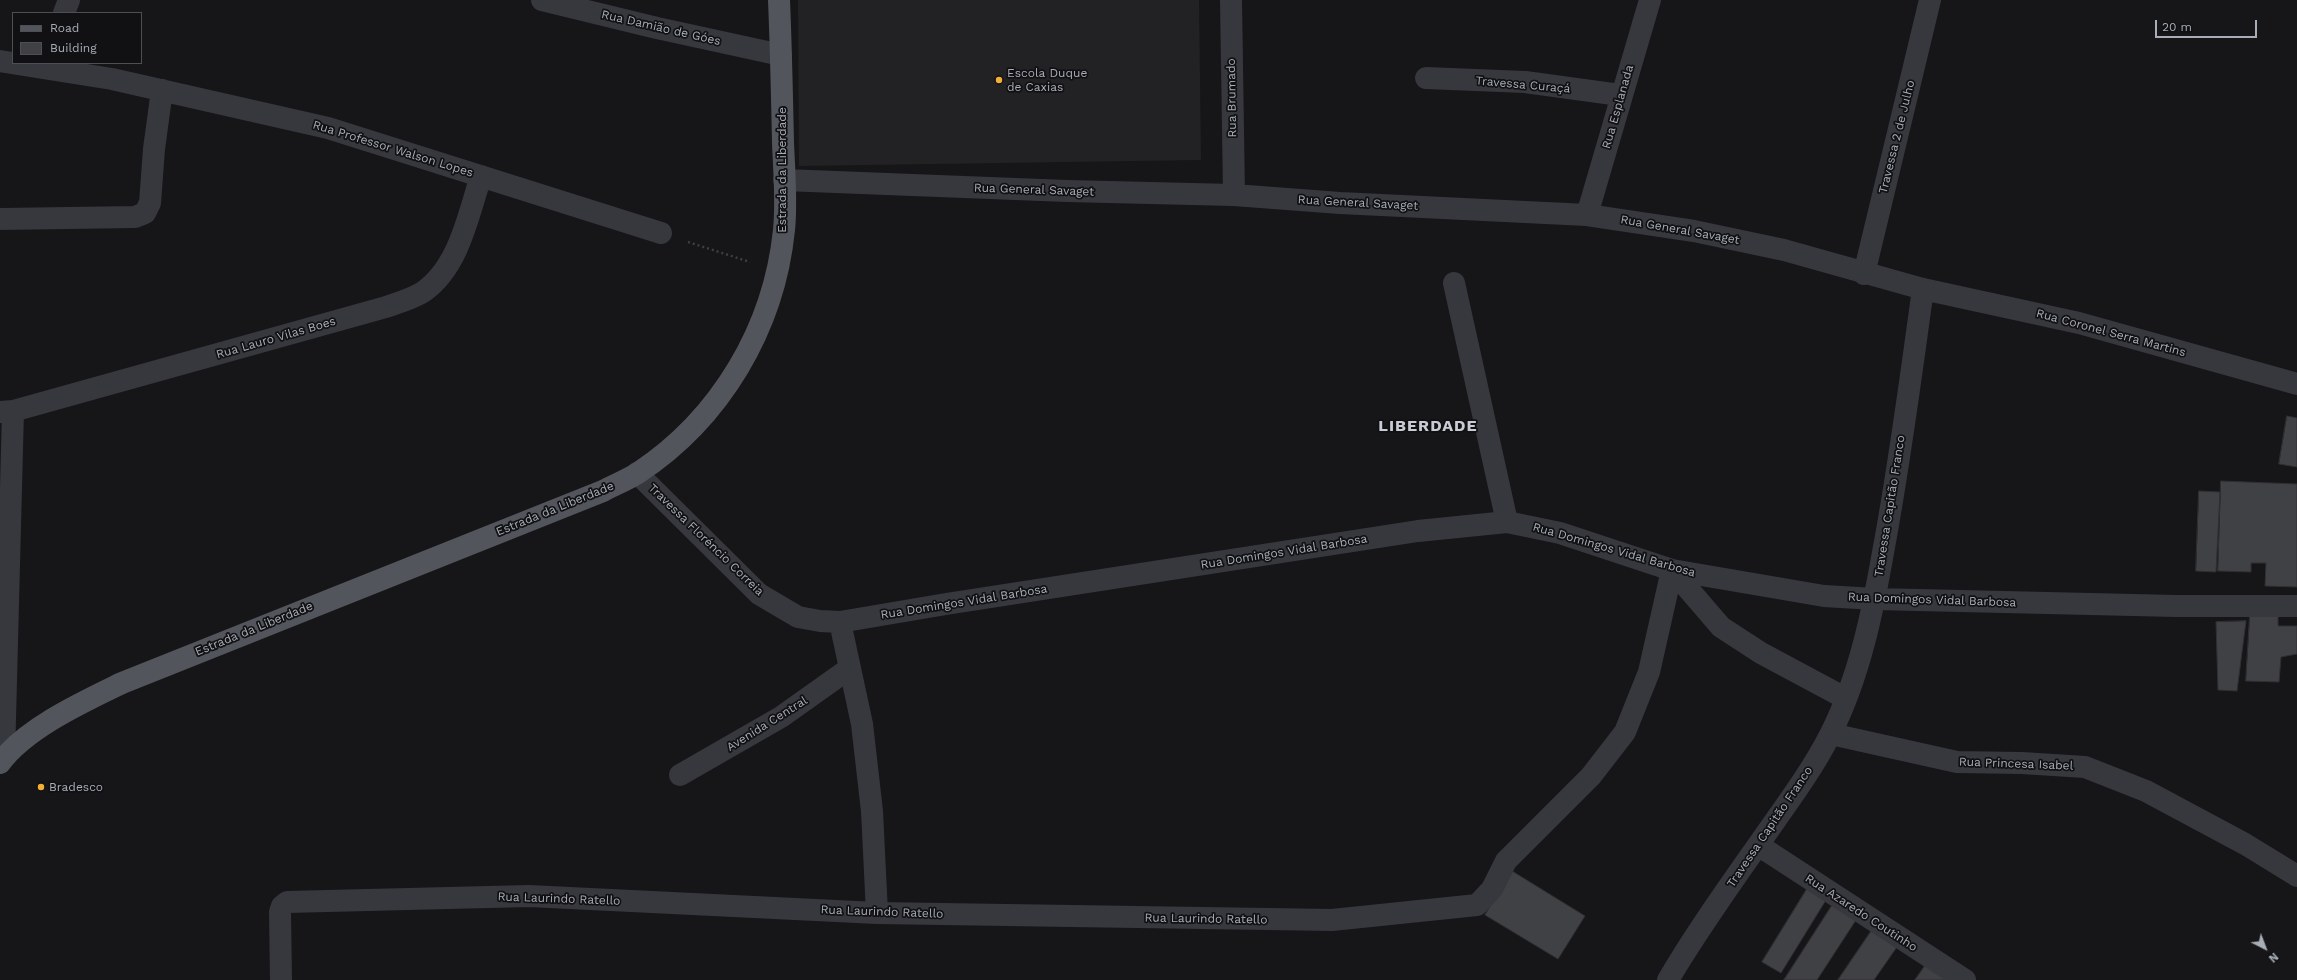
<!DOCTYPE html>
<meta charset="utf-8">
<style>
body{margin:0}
#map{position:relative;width:2297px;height:980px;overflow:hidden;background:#161618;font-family:"Work Sans",sans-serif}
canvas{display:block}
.legend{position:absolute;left:12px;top:12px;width:130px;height:52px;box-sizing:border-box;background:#111113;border:1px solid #4d4f55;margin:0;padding:5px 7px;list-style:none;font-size:12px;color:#a8adb8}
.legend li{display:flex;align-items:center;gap:8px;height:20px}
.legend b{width:20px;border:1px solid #4d4f55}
.north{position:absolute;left:2245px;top:928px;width:40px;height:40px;-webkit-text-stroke:3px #111113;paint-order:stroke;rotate:138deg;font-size:11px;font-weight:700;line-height:16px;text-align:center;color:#a8adb8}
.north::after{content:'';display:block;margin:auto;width:14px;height:18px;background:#a8adb8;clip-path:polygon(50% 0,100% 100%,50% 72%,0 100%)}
.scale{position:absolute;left:2155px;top:20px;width:102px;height:18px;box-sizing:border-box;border:2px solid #a8adb8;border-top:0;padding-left:5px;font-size:12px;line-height:14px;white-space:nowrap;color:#a8adb8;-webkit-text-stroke:3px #111113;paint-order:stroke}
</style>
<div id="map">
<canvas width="2297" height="980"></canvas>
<ul class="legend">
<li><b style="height:5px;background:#53555c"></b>Road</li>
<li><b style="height:11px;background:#404145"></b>Building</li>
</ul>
<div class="north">N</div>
<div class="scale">20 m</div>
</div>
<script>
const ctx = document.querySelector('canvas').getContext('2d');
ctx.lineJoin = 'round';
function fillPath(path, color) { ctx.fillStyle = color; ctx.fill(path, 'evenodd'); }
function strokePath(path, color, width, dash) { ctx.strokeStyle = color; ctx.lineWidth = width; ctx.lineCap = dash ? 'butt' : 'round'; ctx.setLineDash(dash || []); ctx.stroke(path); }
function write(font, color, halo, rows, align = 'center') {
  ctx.font = font + ' "Work Sans",sans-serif'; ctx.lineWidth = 3.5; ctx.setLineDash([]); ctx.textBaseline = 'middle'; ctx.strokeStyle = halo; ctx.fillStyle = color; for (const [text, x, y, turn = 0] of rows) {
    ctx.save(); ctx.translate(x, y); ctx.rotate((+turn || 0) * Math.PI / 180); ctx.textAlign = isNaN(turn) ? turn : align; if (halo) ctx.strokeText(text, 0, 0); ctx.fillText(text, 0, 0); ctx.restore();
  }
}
fillPath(new Path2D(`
 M798,0H1199L1201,160L799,166Z`), '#222225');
const building = new Path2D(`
 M2287,416L2297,418V467L2279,464Z
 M2221,481L2297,484V587L2265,586L2266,563H2251V572L2218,571Z
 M2199,491L2220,492L2216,572L2196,571Z
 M2250,615L2278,616V626H2297V654L2281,657L2279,682L2246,681Z
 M2246,621L2237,691L2218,690L2216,622Z
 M1512,871L1585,916L1558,959L1485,915Z
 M1807,889L1826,900L1781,973L1762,962Z
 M1833,904L1856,920L1817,980H1784Z
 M1874,927L1899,944L1874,980H1838Z
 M1929,960L1947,980H1915Z`);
fillPath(building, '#404145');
strokePath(building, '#303034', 1);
strokePath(new Path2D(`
 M688,242L750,262`), '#3d3f44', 2.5, [2, 3]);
strokePath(new Path2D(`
 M542,0L657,28L781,55
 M1231,0L1234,195
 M64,13L69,0
 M0,61L112,79L328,128L661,233
 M1426,78L1525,82L1620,95
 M784,180L1067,191L1234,195L1340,203L1587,215L1694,231L1784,250L1923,289L2079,323L2297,384
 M1587,215L1650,0
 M0,219L135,217L145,213L150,203L154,149L162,90
 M1864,274L1930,0
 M1454,283L1507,522
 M0,412L13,411L386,307C397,303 412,299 423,292C459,267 468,216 481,176
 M637,473L759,594L798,617L820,621L840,622L946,604L1418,531L1507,522L1560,533L1672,570L1824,596L1875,599L2176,606H2297
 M1672,570L1721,627L1761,653L1845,698
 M840,622L862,724L872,811L877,913
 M1831,734L1957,762L2022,763L2085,767L2146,791L2245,844L2297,876
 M4,757L13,411
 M680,775L781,717L850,668
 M1758,845L1965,980
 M281,980L280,912L282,906L287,902L529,896L877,913L1332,920L1477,905L1492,889L1506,861L1591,776L1625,732L1649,672L1672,570
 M1668,980C1695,934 1727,889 1758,845C1783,809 1810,774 1830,735C1860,676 1873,610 1884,547C1900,461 1911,375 1923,289`), '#37383d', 22);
strokePath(new Path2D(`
 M0,763C26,728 83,702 122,683L603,491C614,485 627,480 638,473C721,418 774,328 784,230C787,201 784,171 783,142C782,95 781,47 779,0`), '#53555c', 22);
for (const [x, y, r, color] of [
 [999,80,4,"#f2b134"],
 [41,787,4,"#f2b134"]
]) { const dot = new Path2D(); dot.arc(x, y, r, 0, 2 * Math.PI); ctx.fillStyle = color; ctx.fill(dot); strokePath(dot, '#111113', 1.5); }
write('12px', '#a8adb8', '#111113', [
 ["Rua Damião de Góes",661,28,13],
 ["Travessa Curaçá",1523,85,5],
 ["Rua Brumado",1232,98,-91],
 ["Rua Esplanada",1618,107,-74],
 ["Travessa 2 de Julho",1897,137,-76],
 ["Rua Professor Walson Lopes",393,149,17],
 ["Estrada da Liberdade",782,170,-90],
 ["Rua General Savaget",1034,190,2],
 ["Rua General Savaget",1358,203,3],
 ["Rua General Savaget",1680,230,10],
 ["Rua Coronel Serra Martins",2111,333,15],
 ["Rua Lauro Vilas Boes",276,338,-16],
 ["Travessa Capitão Franco",1890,506,-81],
 ["Estrada da Liberdade",555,509,-22],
 ["Travessa Floréncio Correia",706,540,44],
 ["Rua Domingos Vidal Barbosa",1614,550,16],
 ["Rua Domingos Vidal Barbosa",1284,552,-9],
 ["Rua Domingos Vidal Barbosa",1932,600,2],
 ["Rua Domingos Vidal Barbosa",964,602,-9],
 ["Estrada da Liberdade",254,629,-22],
 ["Avenida Central",767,724,-32],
 ["Rua Princesa Isabel",2016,764,2],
 ["Travessa Capitão Franco",1770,827,-56],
 ["Rua Laurindo Ratello",559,899,2],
 ["Rua Laurindo Ratello",882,912,2],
 ["Rua Azaredo Coutinho",1861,913,33],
 ["Rua Laurindo Ratello",1206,919,1]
]);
write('12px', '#a8adb8', '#111113', [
 ["Escola Duque",1007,73],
 ["de Caxias",1007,87],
 ["Bradesco",49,787]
], 'left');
ctx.letterSpacing = '1px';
write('bold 16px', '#c9ccd4', '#111113', [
 ["LIBERDADE",1428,426]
]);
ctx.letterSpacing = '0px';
</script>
